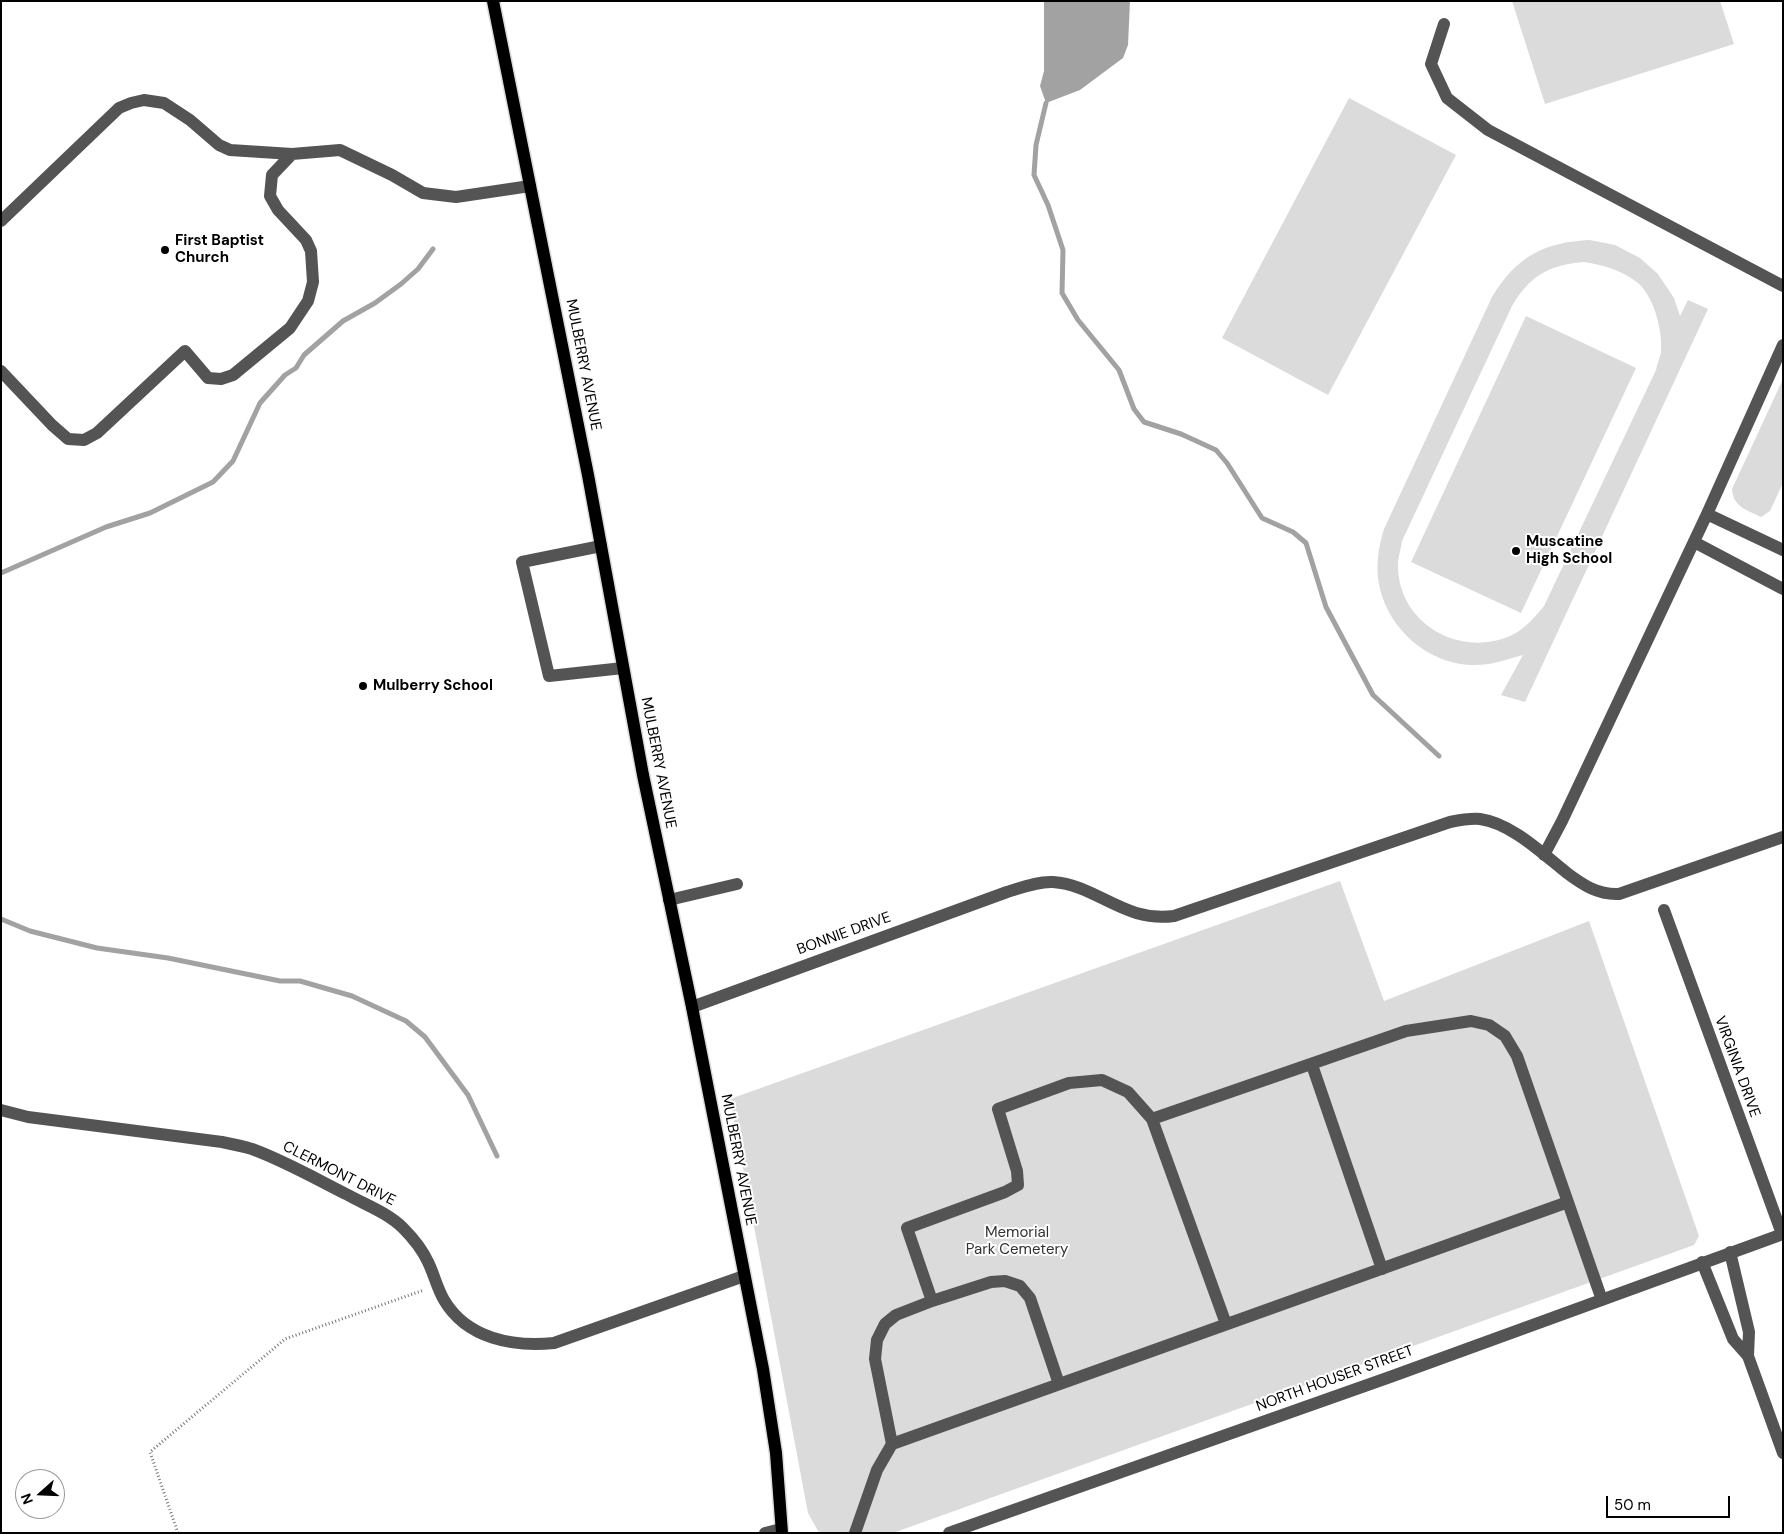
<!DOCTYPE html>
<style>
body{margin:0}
#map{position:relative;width:1784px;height:1534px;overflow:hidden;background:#fff;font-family:"DM Sans",sans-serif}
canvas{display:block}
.frame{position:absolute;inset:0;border:2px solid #000;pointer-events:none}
.north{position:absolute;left:15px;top:1469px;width:50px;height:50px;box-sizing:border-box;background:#fff;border:1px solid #999;border-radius:50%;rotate:250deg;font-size:14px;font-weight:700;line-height:20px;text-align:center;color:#000}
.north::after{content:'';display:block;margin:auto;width:18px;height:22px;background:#000;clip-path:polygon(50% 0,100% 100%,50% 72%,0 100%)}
.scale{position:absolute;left:1606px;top:1496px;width:124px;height:22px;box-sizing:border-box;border:2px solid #000;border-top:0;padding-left:6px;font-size:15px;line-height:18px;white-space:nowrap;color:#000;-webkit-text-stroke:4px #fff;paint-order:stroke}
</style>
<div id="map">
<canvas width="1784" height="1534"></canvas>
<div class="frame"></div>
<div class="north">N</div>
<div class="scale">50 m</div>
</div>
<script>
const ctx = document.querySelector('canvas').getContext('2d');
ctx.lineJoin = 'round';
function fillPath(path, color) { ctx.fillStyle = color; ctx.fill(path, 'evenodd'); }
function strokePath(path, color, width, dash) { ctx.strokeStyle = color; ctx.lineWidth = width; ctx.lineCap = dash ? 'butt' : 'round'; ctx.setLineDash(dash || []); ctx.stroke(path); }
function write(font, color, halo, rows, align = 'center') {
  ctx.font = font + ' "DM Sans",sans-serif'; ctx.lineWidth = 4; ctx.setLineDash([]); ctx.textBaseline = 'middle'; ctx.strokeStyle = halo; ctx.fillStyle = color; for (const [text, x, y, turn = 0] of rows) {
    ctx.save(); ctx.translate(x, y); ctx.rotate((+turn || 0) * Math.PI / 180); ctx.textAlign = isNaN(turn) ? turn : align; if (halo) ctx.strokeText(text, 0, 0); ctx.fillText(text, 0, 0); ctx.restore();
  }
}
fillPath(new Path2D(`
 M1512,1H1720L1734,44L1545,104Z
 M1349,98L1456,155L1328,395L1222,338Z
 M1590,240L1615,245L1640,258L1658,274L1674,298L1680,316L1688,300L1708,309L1525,702L1501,695L1523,655C1505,660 1489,666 1470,665C1428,663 1390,630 1380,589C1375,569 1378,548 1384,529L1492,297C1516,257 1544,242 1590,240ZM1584,262C1603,265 1622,270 1638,283C1654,297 1663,331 1661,352C1660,358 1657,364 1656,370L1544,606C1536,616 1527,626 1516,633C1464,661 1397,625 1398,564C1398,557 1401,549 1402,541L1512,306C1530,276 1548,265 1584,262Z
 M1526,316L1636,368L1521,613L1411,562Z
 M1783,379V483L1770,511L1761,517C1747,510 1733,507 1732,489Z
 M1340,881L1384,1001L1589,921L1699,1236L1694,1245L893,1533H822L818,1531L808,1513L730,1099Z`), '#dbdbdb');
fillPath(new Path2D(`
 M1044,1H1130L1128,45L1123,58L1080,90L1046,103L1040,86L1044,71Z`), '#a2a2a2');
strokePath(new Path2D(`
 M1046,103L1036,145L1034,175L1048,205L1063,250L1062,293L1078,320L1119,370L1134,409L1144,422L1181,434L1216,450L1227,463L1262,518L1293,532L1306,543L1326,607L1373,695L1439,756
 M1,573L106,527L150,513L213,482L233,461L260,403L285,375L296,368L304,355L343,321L375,303L401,284L418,269L433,249
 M1,919L30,931L97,948L168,958L280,981H300L352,996L406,1021L425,1037L468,1095L497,1156`), '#a2a2a2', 5);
const major = new Path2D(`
 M493,1L588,475L643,775L692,1007L763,1369L776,1453L782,1533`);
strokePath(major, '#dbdbdb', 15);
strokePath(new Path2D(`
 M178,1533L150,1452L285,1339L424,1290`), '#767676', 3, [1, 2.5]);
strokePath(new Path2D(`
 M1444,24L1431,64L1447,98L1488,130L1783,286
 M1,221L119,108L131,103L144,100L164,103L190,120L219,145L230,150L292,154L340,150L392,175L423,193L456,197L530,186
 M1,371L52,425L68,439L84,440L97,433L185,351L208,378L221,379L233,375L290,328L308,301L313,282L311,251L306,240L278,210L270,196L272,175L292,154
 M1707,514L1783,550
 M1694,542L1783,589
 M601,546L522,562L549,676L623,668
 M1544,855L1562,821L1707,514L1783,345
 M669,900L737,884
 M1664,910L1782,1234
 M692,1007L1007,892C1021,888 1038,881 1053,882C1097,885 1124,923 1174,916L1450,822C1460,820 1470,818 1480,819C1511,823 1543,854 1567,873C1583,885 1598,895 1619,894L1783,837
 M1312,1065L1382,1269
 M1,1110L28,1117L222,1142C232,1144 242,1146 252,1149C285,1161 316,1179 348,1195C366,1205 388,1213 403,1228C413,1238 422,1249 428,1262C434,1274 437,1288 444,1300C467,1339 513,1347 554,1343L744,1276
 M1152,1119L1226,1324
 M1730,1252L1749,1332L1748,1356
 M1702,1262L1733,1339L1748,1356L1783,1453
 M1059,1384L1030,1298L1020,1286L1005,1281L991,1282L932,1301L907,1228L1005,1192L1018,1185L1017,1171L998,1109L1069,1083L1102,1080L1128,1092L1152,1119L1406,1031L1471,1021L1489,1025L1505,1036L1517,1056L1602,1300
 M892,1444L875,1359L877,1340L885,1324L896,1315L932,1301
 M765,1533L781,1529
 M855,1533L877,1470L892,1444L1568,1202
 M949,1533L1390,1377L1783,1234`), '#545454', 12);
strokePath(major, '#000', 12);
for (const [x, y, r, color] of [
 [165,250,5,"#000"],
 [1516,551,5,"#000"],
 [363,686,5,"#000"]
]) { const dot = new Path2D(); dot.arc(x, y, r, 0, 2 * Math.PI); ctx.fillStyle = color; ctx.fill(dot); strokePath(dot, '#fff', 2); }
write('bold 15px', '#000', '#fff', [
 ["First Baptist",175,241],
 ["Church",175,258],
 ["Muscatine",1526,542],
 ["High School",1526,559],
 ["Mulberry School",373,686]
], 'left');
write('15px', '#000', '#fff', [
 ["MULBERRY AVENUE",583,365,79],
 ["MULBERRY AVENUE",658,763,79],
 ["BONNIE DRIVE",844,934,-20],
 ["VIRGINIA DRIVE",1737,1067,70],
 ["MULBERRY AVENUE",738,1160,79],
 ["CLERMONT DRIVE",339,1174,27],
 ["NORTH HOUSER STREET",1335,1379,-20]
]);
write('15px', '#323232', '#fff', [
 ["Memorial",1017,1233],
 ["Park Cemetery",1017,1250]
]);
</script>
